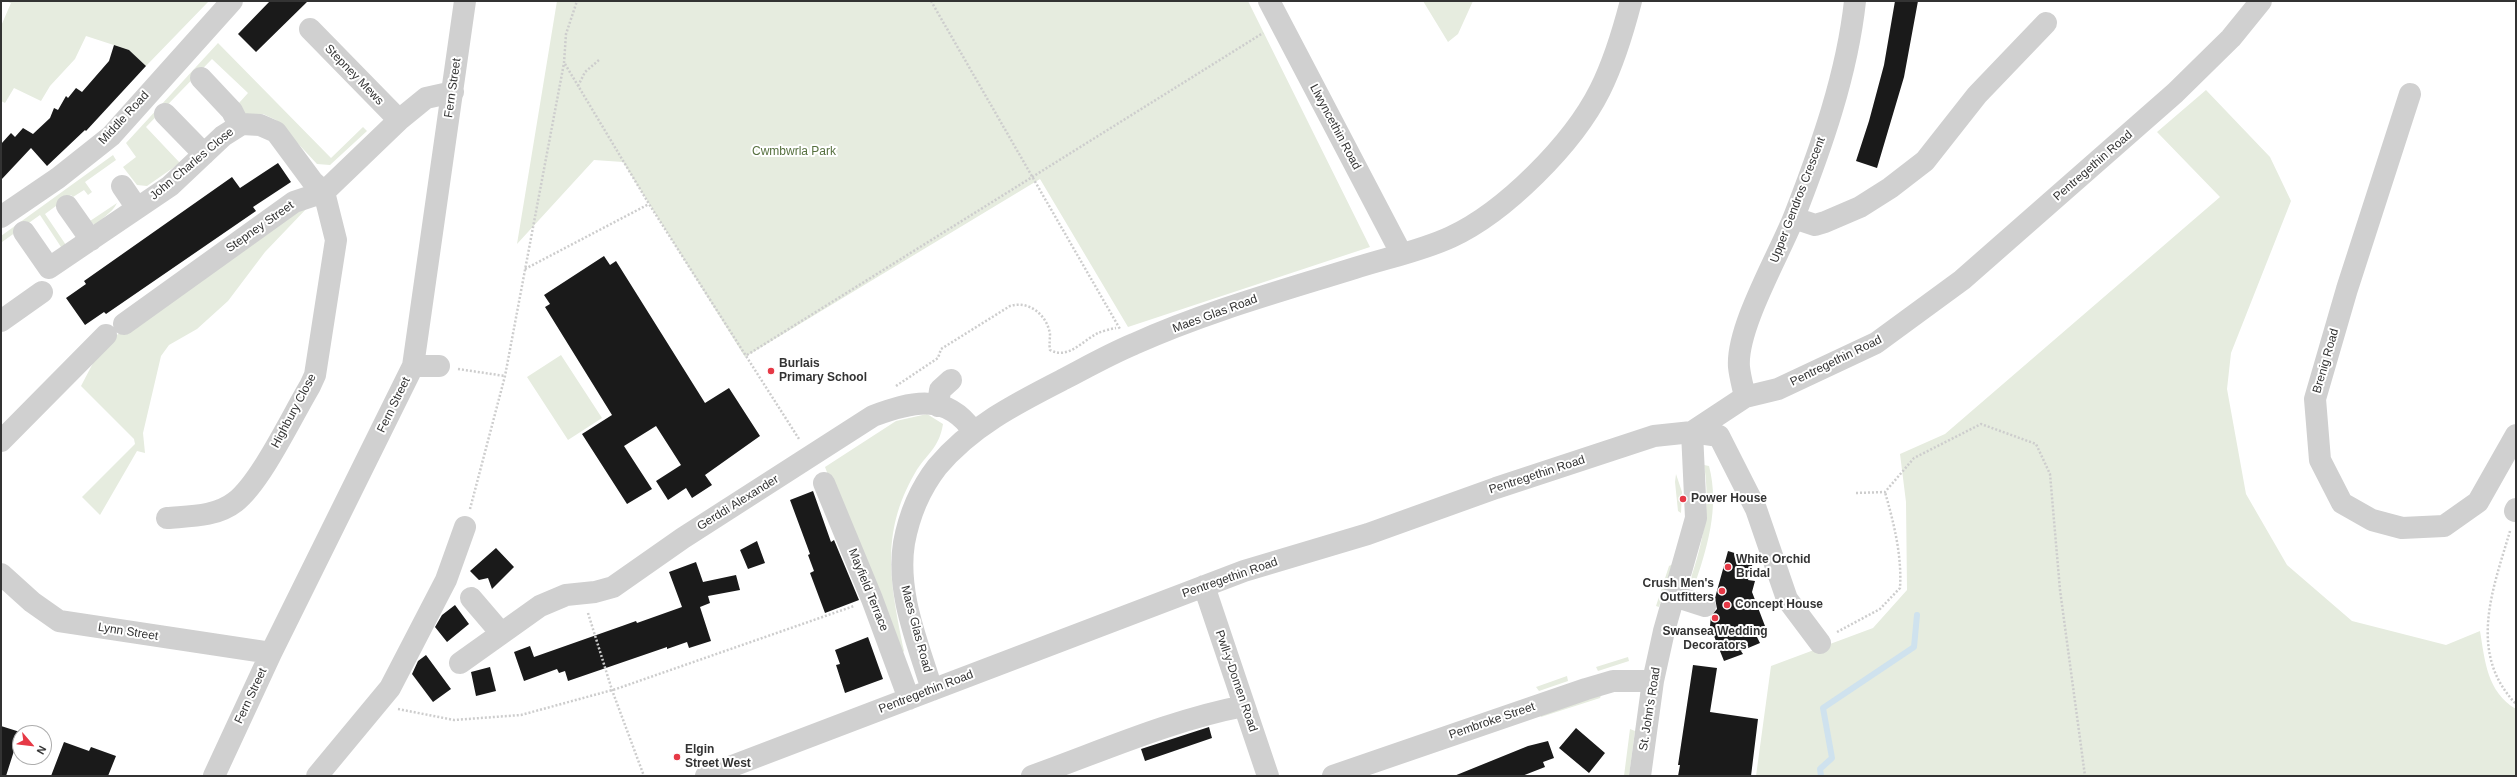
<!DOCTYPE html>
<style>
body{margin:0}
#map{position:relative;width:2517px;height:777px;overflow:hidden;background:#fff;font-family:Arial,sans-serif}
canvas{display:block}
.frame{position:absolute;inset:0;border:2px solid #333;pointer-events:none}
.north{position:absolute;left:12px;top:725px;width:40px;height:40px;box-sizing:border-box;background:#fff;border:1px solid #adadad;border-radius:50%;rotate:118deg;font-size:11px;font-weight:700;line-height:16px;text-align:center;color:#333}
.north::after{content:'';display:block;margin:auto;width:14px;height:18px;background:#e63946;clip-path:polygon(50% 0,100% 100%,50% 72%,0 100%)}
</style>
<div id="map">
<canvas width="2517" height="777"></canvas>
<div class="frame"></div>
<div class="north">N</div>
</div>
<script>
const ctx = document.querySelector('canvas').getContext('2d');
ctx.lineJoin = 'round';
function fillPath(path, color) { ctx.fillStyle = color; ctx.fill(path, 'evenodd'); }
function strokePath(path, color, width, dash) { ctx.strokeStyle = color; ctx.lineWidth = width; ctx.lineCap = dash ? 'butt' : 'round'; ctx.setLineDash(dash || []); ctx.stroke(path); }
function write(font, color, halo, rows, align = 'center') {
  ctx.font = font + ' Arial,sans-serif'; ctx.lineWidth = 4; ctx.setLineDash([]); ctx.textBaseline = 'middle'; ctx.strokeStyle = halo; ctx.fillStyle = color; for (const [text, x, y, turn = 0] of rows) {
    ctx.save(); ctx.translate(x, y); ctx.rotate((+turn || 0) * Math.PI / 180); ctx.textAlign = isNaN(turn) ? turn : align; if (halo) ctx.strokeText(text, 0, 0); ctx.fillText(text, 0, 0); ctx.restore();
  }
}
fillPath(new Path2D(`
 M5,1H209L146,66L129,50L86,36L75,59L50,86L41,101L14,88L5,103L1,101V26L11,3Z
 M557,1H1248L1370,247L1128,327L1040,179L745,357L623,162L594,160L517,244Z
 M1423,1H1473L1458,34L1448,42Z
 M218,43L331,158L363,127L367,131L330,165L317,164L276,120L263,114H242L239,103L248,93L212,59L146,127L180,163L147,186L137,185L123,167L136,157L126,143Z
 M2206,90L2270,157L2291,201L2231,353L2227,389L2246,494L2287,565L2352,621L2446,645L2480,631C2485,661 2487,692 2516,709V776H1756L1771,666L1873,628L1907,590L1906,502L1900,454L1945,434L2220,197L2157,132Z
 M113,155L116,160L85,182L92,192L88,195L84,190L73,197L71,195L45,214L68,248L61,247L40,215L2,242L1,236Z
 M117,203C112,214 100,217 97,227L90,221Z
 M309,206L265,252L228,301L197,329L169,345L161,356L143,433L145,453L137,451L100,515L82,497L135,444L134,439L81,386L103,344L182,292L300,207Z
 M561,355L602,418L568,440L527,377Z
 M927,414L943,424C939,449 926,454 915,473C879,535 891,585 904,651L899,656L894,649L825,467L896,421Z
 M1704,465L1709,466C1720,508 1707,549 1693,590L1690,581C1703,542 1711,507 1704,465Z
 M1676,474L1682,492L1681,513L1678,511L1675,482Z
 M1673,564L1659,607L1656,606L1669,566Z
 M1628,657L1629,661L1598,671L1596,667Z
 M1567,676L1568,681L1539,691L1536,687Z
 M1602,693L1600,698L1541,717L1539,713Z
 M1630,729L1635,731L1629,776H1624Z`), '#e6ecdf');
strokePath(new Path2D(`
 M1821,776L1820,769L1832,758L1823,708L1914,647L1917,615`), '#cfe2ee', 6);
fillPath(new Path2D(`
 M270,1H308L256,52L238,34Z
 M1895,1H1918L1904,77L1877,168L1856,161L1869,121L1884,65Z
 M114,45L129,50L146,66L86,131L85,130L47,166L31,148L1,180V144L11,133L15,137L23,128L33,134L50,118L54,108L58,110L66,96L68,98L76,88L82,92L109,61Z
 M278,163L291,182L253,207L256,211L106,314L104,312L85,325L66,298L86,284L84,281L232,177L240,188Z
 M604,256L610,265L616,261L705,403L729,388L760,436L705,475L712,485L692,498L686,488L668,500L656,481L681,465L656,426L624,446L652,489L627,504L582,434L612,415L545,307L550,304L544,295Z
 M813,491L831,542L834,540L859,600L825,613L810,573L814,571L808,555L810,554L790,500Z
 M757,541L765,563L748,569L740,550Z
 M496,548L514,567L492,589L488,578L479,580L470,571Z
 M1728,551L1754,559L1748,580L1755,581L1752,592L1765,626L1754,631L1760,643L1741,651L1743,654L1724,661L1710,626L1711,616L1717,609L1715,598Z
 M696,562L703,582L736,575L740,590L708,596L710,603L700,607L711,641L689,648L687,642L667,649V647L568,681L565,671L559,673L557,669L524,681L514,652L530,646L534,657L622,626L636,621L637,623L682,607L669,572Z
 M455,605L469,624L447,642L435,627L442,615Z
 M868,637L883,679L845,693L836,665L840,664L835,650Z
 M426,655L451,689L433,702L412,674L418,661Z
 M1693,665L1717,668L1710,712L1758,719L1751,776H1678L1680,765H1678Z
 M490,667L496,691L476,696L471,672Z
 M1,726L20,732L6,776H1Z
 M1209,727L1212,738L1145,761L1141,749Z
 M1576,728L1605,753L1589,773L1559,748Z
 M1548,741L1554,758L1543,762L1545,767L1522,776H1454L1528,746Z
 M64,742L89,751L91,747L116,756L108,776H51Z`), '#1a1a1a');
strokePath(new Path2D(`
 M931,1L1120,329
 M565,64L649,204L799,439
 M578,86L585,72L599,60
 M525,269L649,204
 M747,355L1263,33
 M458,369L505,376
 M896,386L938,358L941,349L1010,306C1029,300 1047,315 1050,334C1050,339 1049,344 1050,350C1068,360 1082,341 1098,333C1103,331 1110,329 1116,328
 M1856,493L1885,492L1914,458L1981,424L2036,444L2050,474L2060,590L2085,776
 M470,509L505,376L564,63L566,34L577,1
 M2510,531C2493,589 2467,653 2516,704
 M588,613L612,690L644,776
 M1837,632L1880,609L1900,588C1902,555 1894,524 1885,492
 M398,709L454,720L521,715L616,689L854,606`), '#cdcdcd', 2.5, [2, 2]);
strokePath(new Path2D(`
 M1269,1L1401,253
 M310,29L399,120
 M201,78L232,111L239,125
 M2410,94L2347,289L2315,399L2320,460L2342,503L2372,520L2402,528L2444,526L2478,502L2516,435
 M165,114L204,154
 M122,186L137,208
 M67,206L91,240
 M1,217L58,178L111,136L232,1
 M1794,218L1815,225L1825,222L1860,207L1890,188L1925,161L1977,95L2046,23
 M24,232L49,268L170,186L223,136L242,124L260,125L276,132L313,182L324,192
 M1,321L42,292
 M124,324L294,202L324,192L399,120L426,98L453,92
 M413,366H439
 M1745,397C1743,387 1740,377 1739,367C1736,328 1779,255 1794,217C1821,148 1847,75 1855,1
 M938,406L940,390L951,380
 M1692,432L1719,436L1756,509L1787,599L1820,643
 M1,441L106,335
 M824,483L872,599L909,699
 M2515,511L2516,509
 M167,518C189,516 216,517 235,502C261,482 292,416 310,386L315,375L336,240L324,192
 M1,574L32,602L59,621L271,653
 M1204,586L1268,776
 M1674,596L1705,606
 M471,598L501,633
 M460,663L540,606L566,595L595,592L613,587L683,538L873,416C911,402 946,392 973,431
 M932,690C918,643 896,593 904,543C909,516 920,489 937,467C971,426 1017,403 1064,379C1087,367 1110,354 1134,344C1205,312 1281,291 1355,268C1386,258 1421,251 1451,237C1505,212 1573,144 1600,90C1614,62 1623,32 1631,1
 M214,776L271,653L413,366L465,1
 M317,776L390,688L446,580L465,527
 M706,776L1244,571L1368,534L1496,488L1654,436L1692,432L1745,397L1778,389L1876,343L1962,280L2175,93L2231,38L2261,1
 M1032,776C1102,751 1171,720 1244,706
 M1333,776L1586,689L1613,681H1653
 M1640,776L1653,681L1664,631L1696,518L1692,432`), '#d0d0d0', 22);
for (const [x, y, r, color] of [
 [771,371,4,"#e63946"],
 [1683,499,4,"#e63946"],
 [1728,567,4,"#e63946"],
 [1722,591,4,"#e63946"],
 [1727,605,4,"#e63946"],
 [1715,618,4,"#e63946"],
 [677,757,4,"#e63946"]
]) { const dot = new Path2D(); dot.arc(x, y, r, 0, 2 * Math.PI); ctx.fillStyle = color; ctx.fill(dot); strokePath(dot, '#fff', 1.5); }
write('12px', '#333', '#fff', [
 ["Stepney Mews",354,75,46],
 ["Fern Street",453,88,-82],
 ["Middle Road",124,118,-47],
 ["Llwyncethin Road",1335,127,62],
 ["John Charles Close",192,164,-40],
 ["Pentregethin Road",2093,166,-41],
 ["Upper Gendros Crescent",1798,200,-69],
 ["Stepney Street",260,227,-35],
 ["Maes Glas Road",1215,314,-20],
 ["Pentregethin Road",1836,361,-26],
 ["Brenig Road",2326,361,-74],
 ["Fern Street",394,405,-64],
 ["Highbury Close",294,411,-62],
 ["Pentregethin Road",1537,475,-18],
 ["Gerddi Alexander",738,503,-32],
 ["Pentregethin Road",1230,578,-19],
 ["Mayfield Terrace",868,590,68],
 ["Maes Glas Road",916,629,75],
 ["Lynn Street",128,632,9],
 ["Pwll-y-Domen Road",1236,681,71],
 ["Pentregethin Road",926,692,-21],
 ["Fern Street",251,696,-65],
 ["St. John's Road",1650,709,-81],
 ["Pembroke Street",1492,721,-19]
]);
write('12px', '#56703f', '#fff', [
 ["Cwmbwrla Park",794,152]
]);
write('bold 12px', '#333', '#fff', [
 ["Burlais",779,364],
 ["Primary School",779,378],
 ["Power House",1691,499],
 ["White Orchid",1736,560],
 ["Bridal",1736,574],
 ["Crush Men's",1714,584,"right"],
 ["Outfitters",1714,598,"right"],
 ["Concept House",1735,605],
 ["Swansea Wedding",1715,632,"center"],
 ["Decorators",1715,646,"center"],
 ["Elgin",685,750],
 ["Street West",685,764]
], 'left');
</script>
